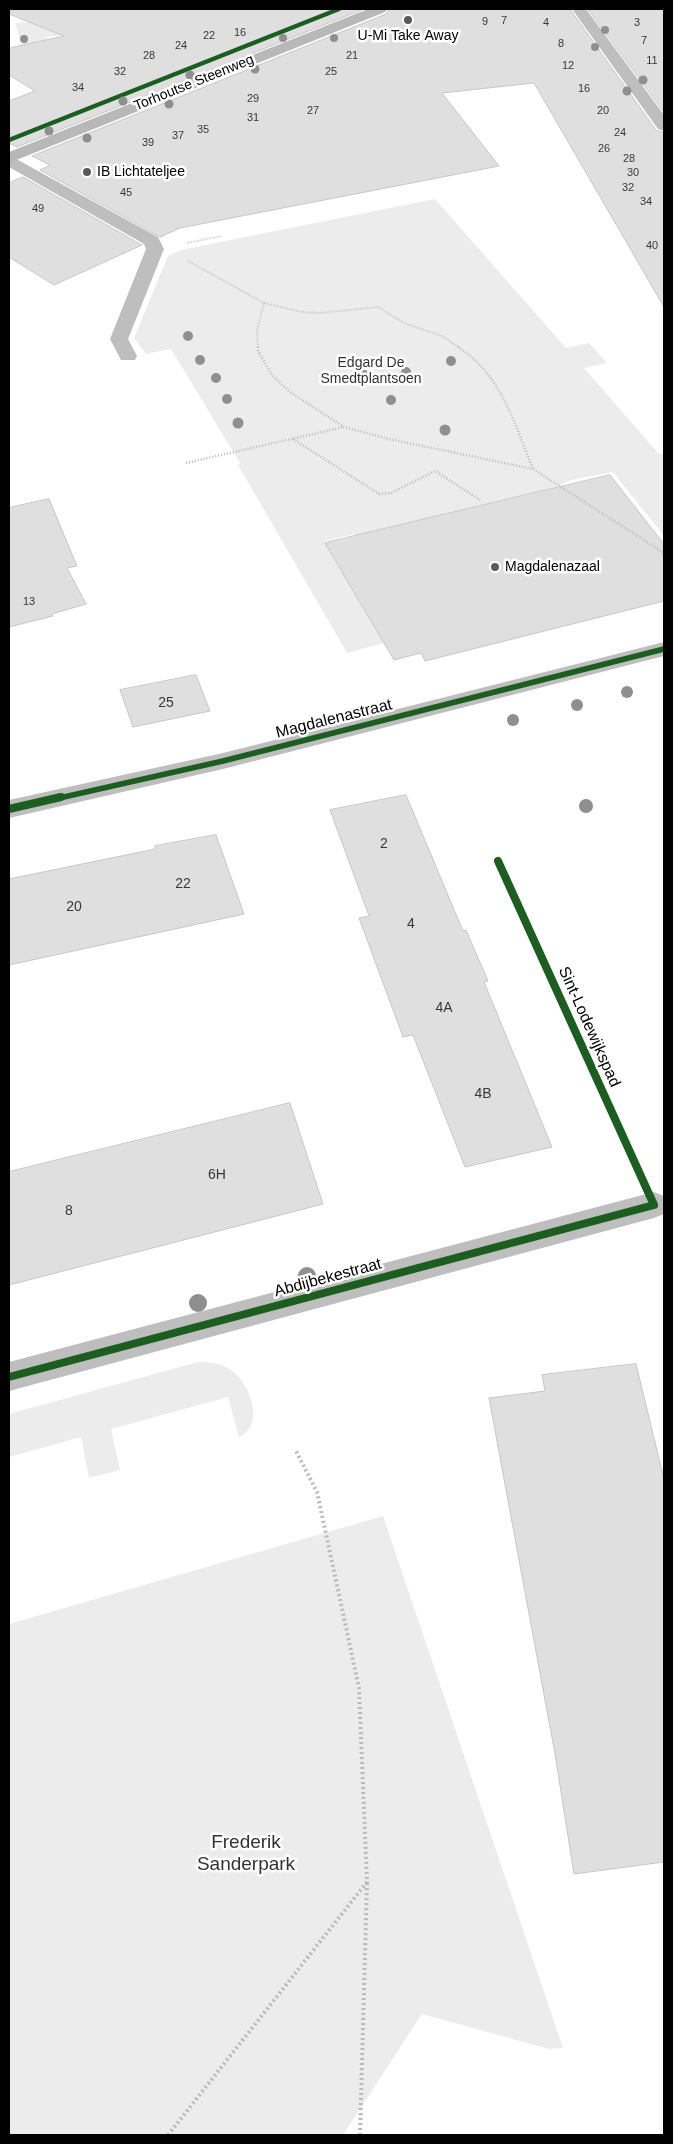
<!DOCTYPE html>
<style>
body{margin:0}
#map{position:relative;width:673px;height:2144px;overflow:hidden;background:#fff;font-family:Arial,sans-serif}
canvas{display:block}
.frame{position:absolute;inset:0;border:10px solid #000;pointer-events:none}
</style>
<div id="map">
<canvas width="673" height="2144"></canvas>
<div class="frame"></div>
</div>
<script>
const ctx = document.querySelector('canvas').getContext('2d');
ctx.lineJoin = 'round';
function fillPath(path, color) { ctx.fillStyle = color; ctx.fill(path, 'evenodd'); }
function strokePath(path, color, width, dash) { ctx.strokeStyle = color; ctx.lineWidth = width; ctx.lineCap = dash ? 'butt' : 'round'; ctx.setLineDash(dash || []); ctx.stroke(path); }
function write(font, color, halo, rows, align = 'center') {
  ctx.font = font + ' Arial,sans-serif'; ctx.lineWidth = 5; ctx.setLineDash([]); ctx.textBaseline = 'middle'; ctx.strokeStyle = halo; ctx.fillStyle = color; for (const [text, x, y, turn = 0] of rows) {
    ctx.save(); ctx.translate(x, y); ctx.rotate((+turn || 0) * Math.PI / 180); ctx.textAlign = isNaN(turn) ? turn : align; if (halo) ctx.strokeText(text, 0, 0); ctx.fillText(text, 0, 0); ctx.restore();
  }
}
fillPath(new Path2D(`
 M55,9H78L84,26L64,35L47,37V40L22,45L15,23L40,21L57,15Z
 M435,199L566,348L589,343L607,363L584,368L659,454L664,453V536L613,472L571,480L554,488L356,536L354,534L324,541L384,643L347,653L238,465L240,463L171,349L146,354L134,338L168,256L181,250Z
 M198,1362C209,1362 221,1363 231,1370C250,1383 266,1426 239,1437L228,1397L111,1429L120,1470L89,1478L81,1437L9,1457V1414Z
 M383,1516L563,2048L549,2049L422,2014L343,2135H9V1624Z`), '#ececec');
const building = new Path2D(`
 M9,9H364L17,147L9,143V101L35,91L9,75V48L64,36L9,14Z
 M389,9H570L656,130L664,133V307L534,83L442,93L499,166L180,228L160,237L40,170L50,165L32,156L386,14Z
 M588,9H664V112Z
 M23,177L142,245L54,285L9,257V183Z
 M610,475L664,544V601L425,661L421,653L394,660L325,543Z
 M49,499L77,566L67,568L86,604L52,614L53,616L9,627V508Z
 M196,675L210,711L133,727L120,690Z
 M406,795L463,931L466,930L488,981L484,982L552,1147L465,1167L413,1035L403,1037L359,918L369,916L330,810Z
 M216,835L244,914L9,965V879L155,849V846Z
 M290,1103L323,1204L9,1285V1172Z
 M636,1364L664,1479V1862L574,1874L555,1754L489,1398L545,1391L542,1375Z`);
fillPath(building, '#dfdfdf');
strokePath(building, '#c7c7c7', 1);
strokePath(new Path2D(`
 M187,243L222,236
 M188,261L264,303L257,330L258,348
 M264,303L302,312L320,313L378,307L404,323L442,336L460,348`), '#b9b9b9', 2, [0.5, 1]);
strokePath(new Path2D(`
 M258,347V351L272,375L290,392L344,427L389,439L533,469L664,553
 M458,347C501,374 515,425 533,469
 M293,439L379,494L391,493L435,471L480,500
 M186,463L344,427`), '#b9b9b9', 2.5, [1, 2]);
strokePath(new Path2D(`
 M168,2135L367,1882L359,1688L317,1492L296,1451
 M360,2135L367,1883`), '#b9b9b9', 4, [2, 3]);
fillPath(new Path2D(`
 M572,9H586L664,115V131L658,129Z
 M9,155L158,237L164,249L128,339L137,356L135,360H121L110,339L146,249L144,244L9,167Z
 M664,642V656L223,769L9,818V800L223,753Z
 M654,1192L664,1196V1214L654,1218L9,1391V1362Z`), '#bebebe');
fillPath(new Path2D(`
 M368,9H387L385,12L9,163V152Z`), '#b8b8b8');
strokePath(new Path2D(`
 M9,140L339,9`), '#1b5e20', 4.5);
strokePath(new Path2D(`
 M55,799L223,761L664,649`), '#1b5e20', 5.5);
strokePath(new Path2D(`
 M9,809L61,797
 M9,1377L654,1205L498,861`), '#1b5e20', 8);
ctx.fillStyle = '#8f8f8f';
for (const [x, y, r] of [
 [605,30,4],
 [283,38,4],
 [334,38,4],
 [24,39,4],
 [595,47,4],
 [255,69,4.5],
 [190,75,4.5],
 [643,80,4.5],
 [627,91,4.5],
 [123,101,4.5],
 [169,104,4.5],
 [49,131,4.5],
 [87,138,4.5],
 [188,336,5],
 [200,360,5],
 [451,361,5],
 [406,372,5],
 [364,375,5],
 [216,378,5],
 [227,399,5],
 [391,400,5],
 [238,423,5.5],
 [445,430,5.5],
 [627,692,6],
 [577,705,6],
 [513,720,6],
 [586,806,7],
 [307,1276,9],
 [198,1303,9]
]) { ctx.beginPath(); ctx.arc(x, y, r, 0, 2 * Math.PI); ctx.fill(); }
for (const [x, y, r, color] of [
 [408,20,5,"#595959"],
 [87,172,5,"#595959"],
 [495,567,5,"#595959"]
]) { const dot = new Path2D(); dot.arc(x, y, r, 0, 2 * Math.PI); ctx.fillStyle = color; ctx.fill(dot); strokePath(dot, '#fff', 2); }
write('11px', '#383838', null, [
 ["7",504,21],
 ["9",485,22],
 ["4",546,23],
 ["3",637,23],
 ["16",240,33],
 ["22",209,36],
 ["7",644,41],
 ["8",561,44],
 ["24",181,46],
 ["28",149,56],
 ["21",352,56],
 ["11",652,61],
 ["12",568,66],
 ["32",120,72],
 ["25",331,72],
 ["34",78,88],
 ["16",584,89],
 ["29",253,99],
 ["27",313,111],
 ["20",603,111],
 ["31",253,118],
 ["35",203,130],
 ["24",620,133],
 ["37",178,136],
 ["39",148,143],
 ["26",604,149],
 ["28",629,159],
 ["30",633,173],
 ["32",628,188],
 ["45",126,193],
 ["34",646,202],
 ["49",38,209],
 ["40",652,246],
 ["13",29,602]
]);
write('14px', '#000', '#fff', [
 ["U-Mi Take Away",408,36,"center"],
 ["IB Lichtateljee",97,172],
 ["Magdalenazaal",505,567]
], 'left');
write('14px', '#000', '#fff', [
 ["Torhoutse Steenweg",194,83,-22]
]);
write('14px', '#333', '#fff', [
 ["Edgard De",371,363],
 ["Smedtplantsoen",371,379]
]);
write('14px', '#383838', null, [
 ["25",166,703],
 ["2",384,844],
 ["22",183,884],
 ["20",74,907],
 ["4",411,924],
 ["4A",444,1008],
 ["4B",483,1094],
 ["6H",217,1175],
 ["8",69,1211]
]);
write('16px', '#000', '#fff', [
 ["Magdalenastraat",334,719,-14],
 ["Sint-Lodewijkspad",589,1027,66],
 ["Abdijbekestraat",328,1278,-15]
]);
write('19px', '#333', '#fff', [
 ["Frederik",246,1843],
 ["Sanderpark",246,1865]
]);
</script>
